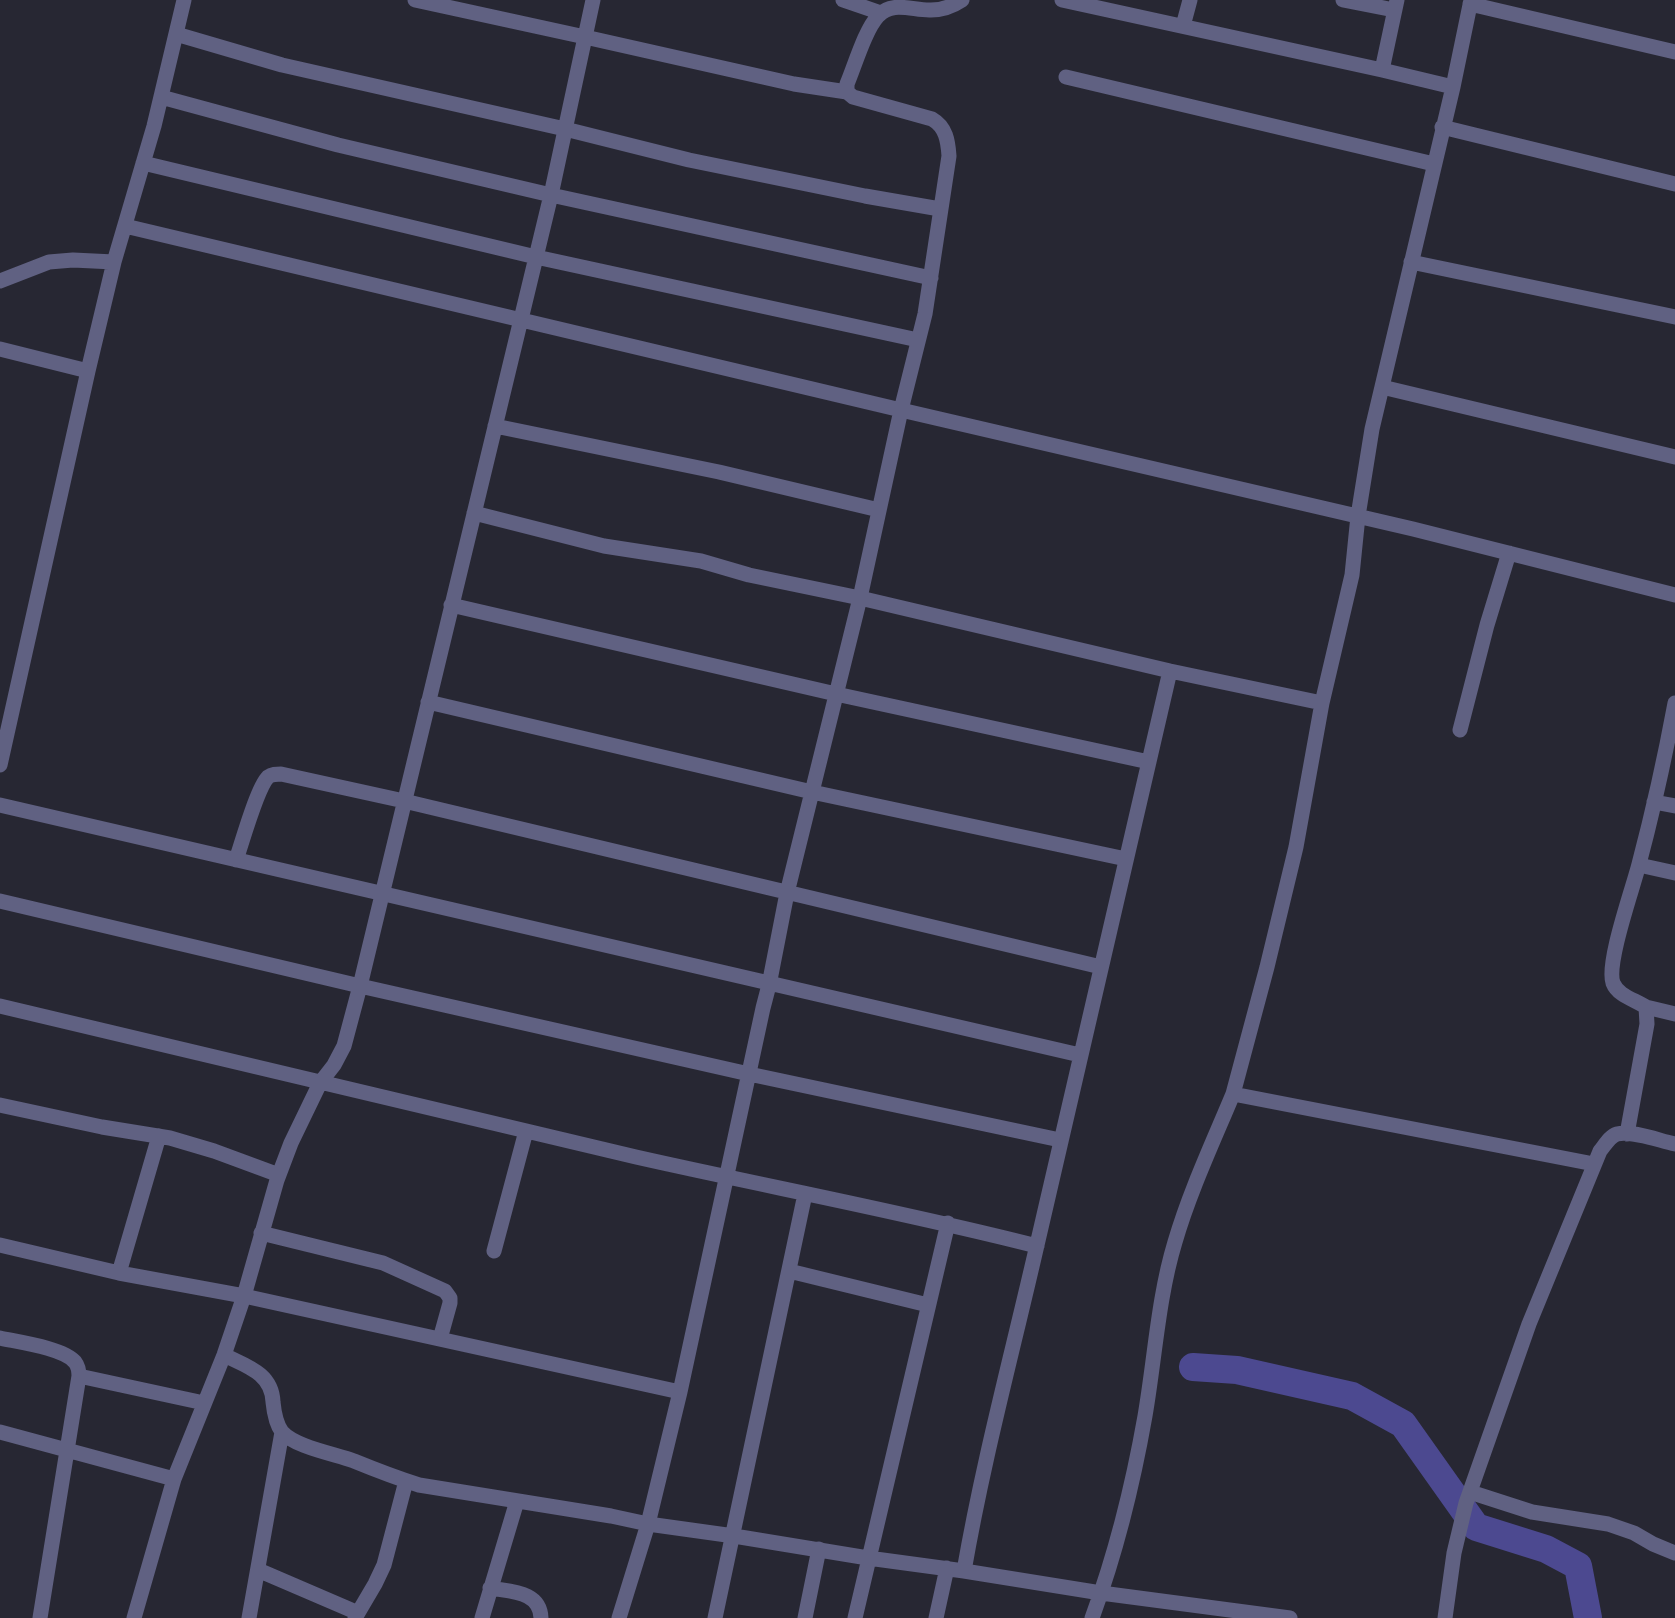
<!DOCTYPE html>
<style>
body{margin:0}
canvas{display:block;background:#272733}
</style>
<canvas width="1675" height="1618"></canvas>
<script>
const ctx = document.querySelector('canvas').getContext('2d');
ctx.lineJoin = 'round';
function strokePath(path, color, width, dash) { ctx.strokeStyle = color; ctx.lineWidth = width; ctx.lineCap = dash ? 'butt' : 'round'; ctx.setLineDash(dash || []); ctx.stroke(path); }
strokePath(new Path2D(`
 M1193,1367L1237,1370L1352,1396L1403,1424L1476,1527L1546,1549L1578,1566L1588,1618`), '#4c4990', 28);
strokePath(new Path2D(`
 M415,0L585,37L794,84L847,92
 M843,0L881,13
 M1062,0L1382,70L1453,87
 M1343,0L1394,10
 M1471,0L1453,87L1372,429L1358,516L1352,575L1322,703L1296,847L1267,967L1233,1094L1594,1164
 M1470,4L1675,52
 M1183,26L1190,0
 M176,34L282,65L565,129L689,160L865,196L940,209
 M1382,70L1397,0
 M1066,77L1434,164
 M161,97L338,145L551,195L931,278
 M1442,127L1675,184
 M143,163L536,257L918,340
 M125,226L901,410L1413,529L1675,595
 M1411,262L1675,317
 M0,281L49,262L73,260L114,262
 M0,349L88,371
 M1382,387L1675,457
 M495,426L719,472L879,510
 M474,513L604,546L701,561L749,575L860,598L1170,671L1322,703
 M451,605L836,694L1149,762
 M428,702L812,792L1126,859
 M1460,730L1487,625L1509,553
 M0,765L88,371L114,262L154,126L184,0
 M1654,802L1675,806
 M0,805L1080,1055
 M236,860C242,843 257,788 268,777C272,774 276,774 281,774L404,801L1101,967
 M1639,865L1675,873
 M0,901L360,986L749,1074L1060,1140
 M0,1006L636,1157C769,1187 904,1212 1037,1246
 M1646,1007L1675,1014
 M0,1105L102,1127L170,1138L214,1151L279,1175
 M1627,1134L1647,1024L1646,1007C1636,1000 1618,996 1613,983C1606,963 1633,888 1639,864C1653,811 1665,757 1675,703
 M261,1233L383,1263L445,1291L450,1298V1303L440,1339
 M0,1245L119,1273L244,1296L680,1392
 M494,1251L526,1131
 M789,1271L928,1305
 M119,1273L159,1136
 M0,1338C18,1342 63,1348 75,1362C78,1366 79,1370 79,1376L40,1618
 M224,1355C246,1366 272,1373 273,1402C274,1412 276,1424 282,1432C295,1447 335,1454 354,1461C376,1470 397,1478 419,1485L611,1516L648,1524L734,1536L868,1558L964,1571L1101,1593L1290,1618
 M79,1376L204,1403
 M0,1432L174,1479
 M1470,1492L1532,1512L1608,1524L1634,1533L1653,1544L1675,1553
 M258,1570L358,1613
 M964,1571C983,1461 1012,1354 1037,1245C1081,1053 1126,862 1170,671
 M490,1588C511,1592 540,1591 541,1618
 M134,1618L174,1479L224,1355L244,1296L277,1180L291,1143L320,1083L334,1065L344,1046L360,986L551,195L593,0
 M249,1618L282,1432
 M355,1618L375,1584L384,1565L406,1481
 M482,1618L517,1501
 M619,1618L648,1524L680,1392L763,1008L769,985L787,893L860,598L901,410L925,314L949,156C948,141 946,127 932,119L853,97L847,92V84C855,65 865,30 878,16C892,0 914,11 931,10C942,10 953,6 962,0
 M715,1618L805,1194
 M805,1618L819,1549
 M855,1618L948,1223
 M936,1618L947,1568
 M1092,1618C1116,1553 1133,1484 1145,1416C1155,1358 1158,1298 1175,1242C1190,1191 1213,1142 1233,1094
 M1445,1618L1454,1553L1466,1503L1529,1324L1600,1151C1605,1145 1610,1136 1617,1134C1632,1130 1660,1141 1675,1144`), '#606182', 15);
</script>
